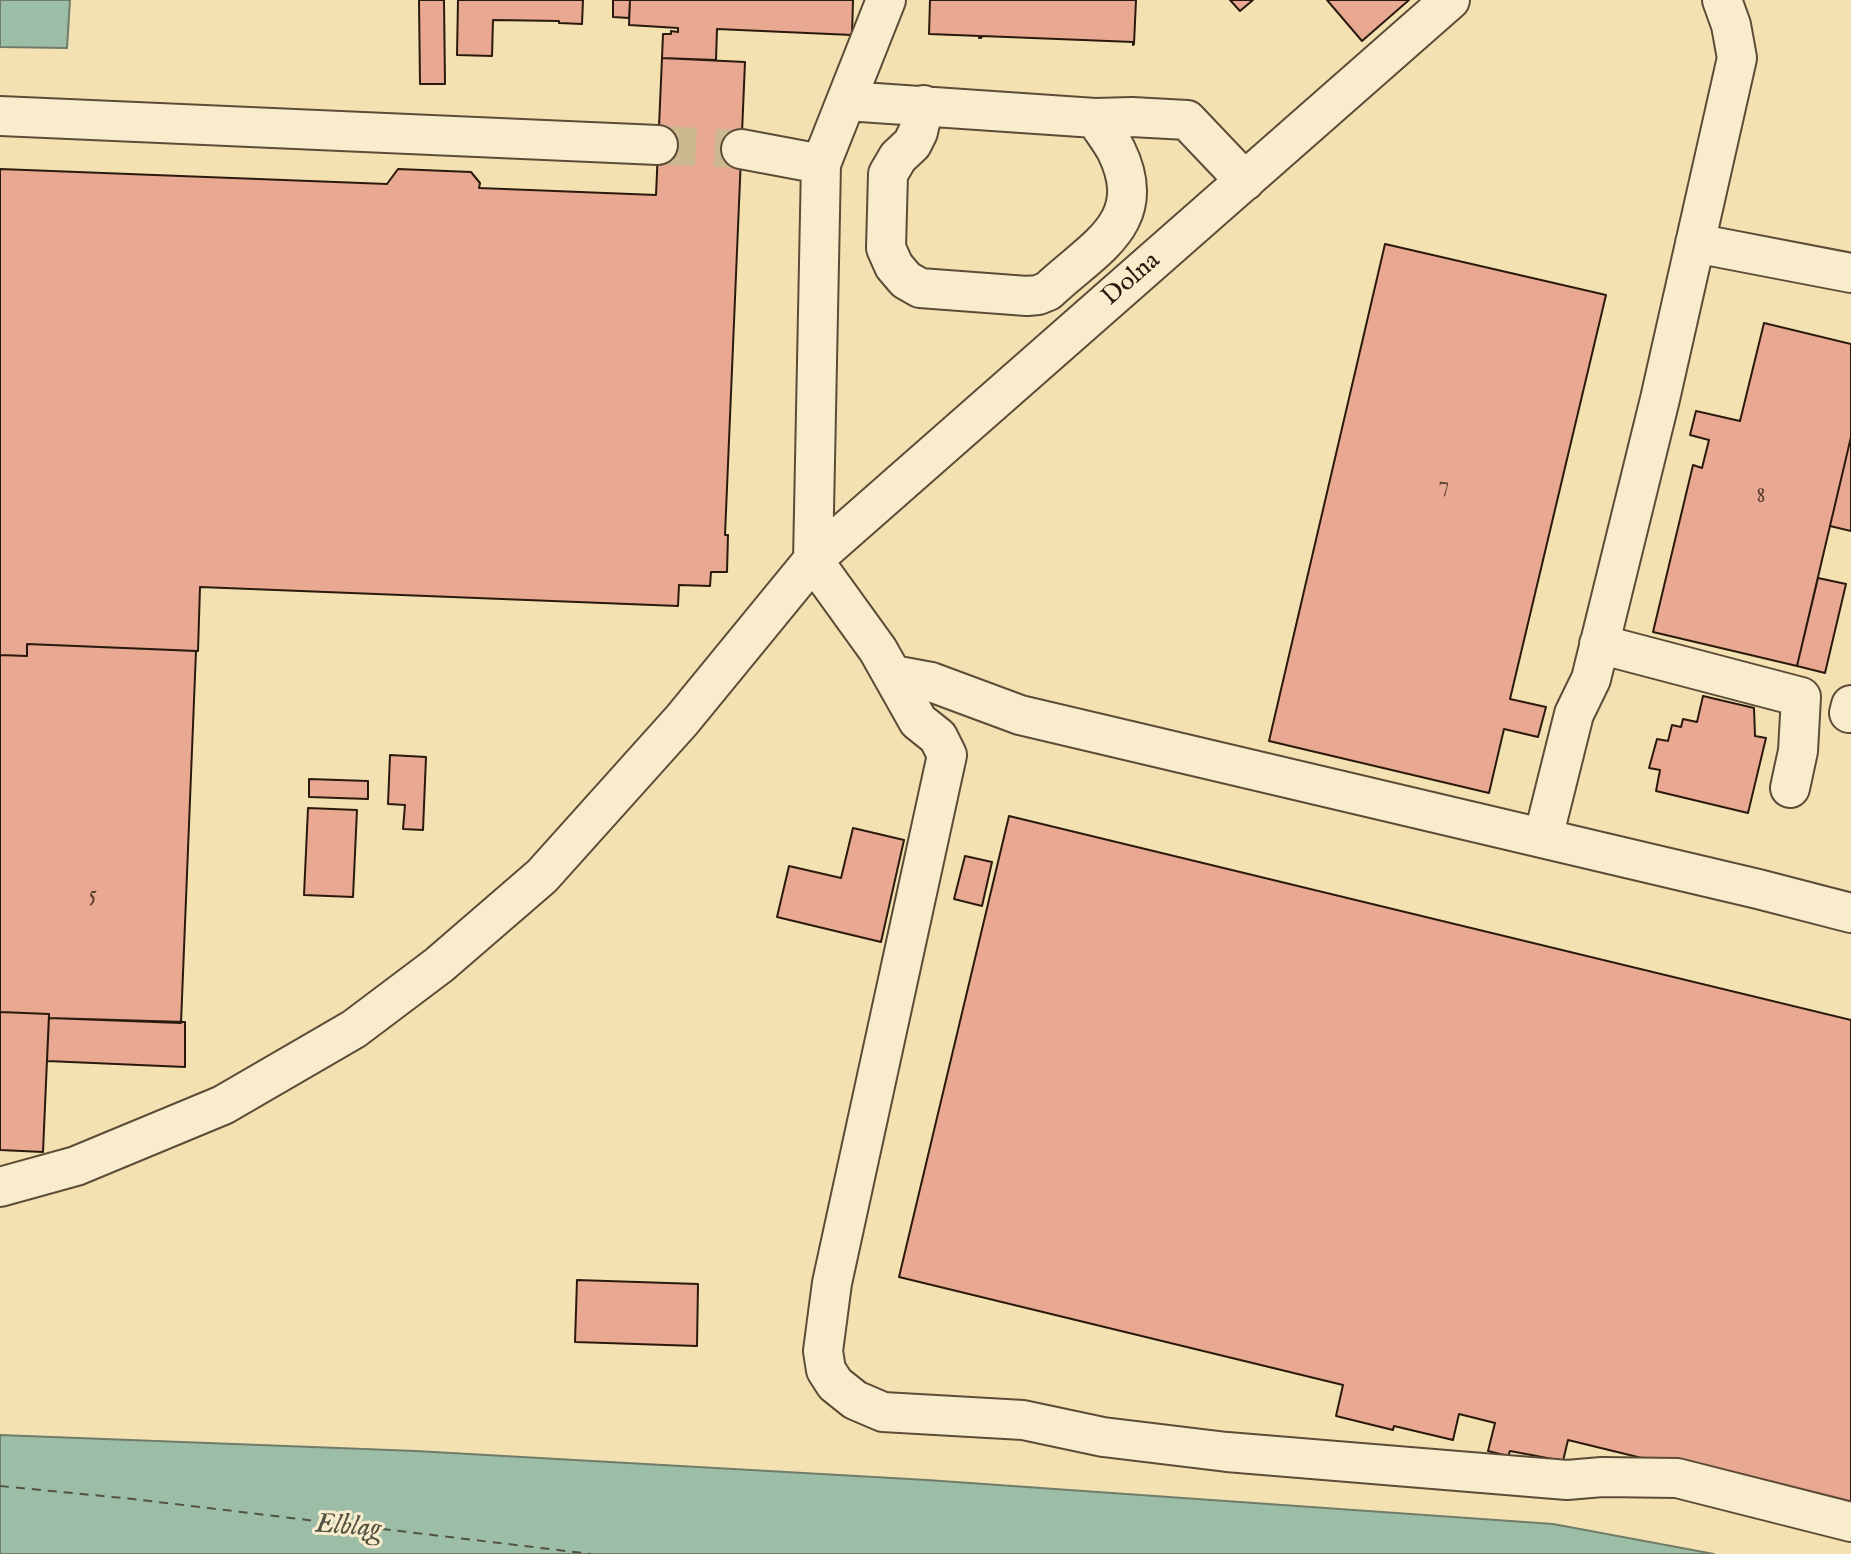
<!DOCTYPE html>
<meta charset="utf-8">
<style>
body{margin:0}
canvas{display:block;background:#f4e1b1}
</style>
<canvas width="1851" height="1554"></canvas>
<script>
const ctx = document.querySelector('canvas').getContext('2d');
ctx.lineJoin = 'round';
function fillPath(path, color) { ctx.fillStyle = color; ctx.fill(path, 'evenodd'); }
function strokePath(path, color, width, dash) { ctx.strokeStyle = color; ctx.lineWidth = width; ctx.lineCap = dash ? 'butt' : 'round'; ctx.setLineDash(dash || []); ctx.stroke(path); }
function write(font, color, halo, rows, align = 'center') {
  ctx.font = font + ' "IM FELL English",serif'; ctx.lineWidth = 6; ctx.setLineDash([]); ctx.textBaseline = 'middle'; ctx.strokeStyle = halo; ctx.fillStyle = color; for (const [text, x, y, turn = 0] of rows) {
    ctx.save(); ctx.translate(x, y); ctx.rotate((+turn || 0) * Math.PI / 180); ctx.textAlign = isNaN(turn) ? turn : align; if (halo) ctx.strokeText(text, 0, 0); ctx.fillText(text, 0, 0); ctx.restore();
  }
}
const water = new Path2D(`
 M0,0H70L67,48L0,47Z
 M0,1435L416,1451L927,1480L1553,1524L1714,1554H0Z`);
fillPath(water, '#9dbea6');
strokePath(water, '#6f7c69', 2);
strokePath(new Path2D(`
 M0,1486L133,1499L591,1554`), '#525343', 2, [9, 7]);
const building = new Path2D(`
 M419,0H444L445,84H420Z
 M458,0H583L582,24L559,23V21L493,20L492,56L457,55Z
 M613,0H630L629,18L613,17Z
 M630,0H853L852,35L717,29L716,60L662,58L663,34H671V31L678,32V28L629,25Z
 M930,0H1136L1134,44L1133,45V42L982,36L981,38H979L980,36L929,34Z
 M1230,0H1253L1240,11Z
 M1327,0H1409L1362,41Z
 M662,58L745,62L725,535H728L727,572H711L710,586L679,585L678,606L200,587L198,651L27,644V656L0,655V169L387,184L398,169L471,172L480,183L479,188L656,195Z
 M1385,244L1606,295L1510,699L1546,707L1538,737L1504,729L1489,793L1269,741Z
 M1764,323L1851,344V437L1797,666L1653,632L1693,465L1702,468L1709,440L1690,435L1696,411L1740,421Z
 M1851,437V531L1830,526Z
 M1818,578L1846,584L1825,673L1797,666Z
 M27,644L196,651L181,1023L49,1018V1014L0,1012V655L27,656Z
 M1703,696L1754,708L1755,736L1766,738L1748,813L1656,791L1660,770L1649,768L1657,739L1668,741L1672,725L1681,727L1683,719L1697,722Z
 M390,755L426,757L423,830L403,829L405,805L388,804Z
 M309,779L368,781V799L309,797Z
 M308,808L357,810L353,897L304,895Z
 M1009,816L1851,1020V1509L1568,1440L1563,1461L1510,1451L1508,1456L1488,1451L1495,1423L1459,1414L1453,1440L1394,1426L1393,1430L1336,1416L1343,1385L899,1277Z
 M853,828L904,840L881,942L777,917L789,866L841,878Z
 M965,856L992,862L982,906L954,899Z
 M0,1012L49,1014L43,1152L0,1150Z
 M49,1018L185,1022V1067L47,1061Z
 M577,1280L698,1284L697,1346L575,1342Z`);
fillPath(building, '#e8a891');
strokePath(building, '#2a1a0e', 2);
strokePath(new Path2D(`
 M658,145L741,149`), '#ccb990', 38, [38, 19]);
const minor = new Path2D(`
 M886,0L821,164L813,560L878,650L918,721L938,737L947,755L832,1283L823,1351L826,1370L835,1384L855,1400L883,1412L1023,1420L1103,1437L1227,1452L1567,1480L1602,1477L1677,1478L1851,1522
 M846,101L1095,118L1132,117L1187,120L1245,181
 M924,105L918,132L912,144L898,157L888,174L886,248L894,266L906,280L920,288L1027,296L1038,295L1048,291C1093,248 1152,223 1116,150C1110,139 1102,129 1095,118
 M0,116L658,145
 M741,149L821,164
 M1695,243L1851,273
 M1599,644L1801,697L1798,751L1790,788
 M893,675L931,682L1020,715L1758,889L1851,913
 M1851,705L1849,713H1851
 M1543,838L1574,714L1591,679L1660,399L1737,58L1731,25L1722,0
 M0,1187L76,1166L223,1105L354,1029L439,965L542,876L682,720L813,560L1450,0`);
strokePath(minor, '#5c4c37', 42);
strokePath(minor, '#f8eccc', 38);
write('23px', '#5a3e2f', null, [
 ["7",1444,486],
 ["8",1761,497],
 ["5",93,896]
]);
write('26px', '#2a1a0e', '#f8eccc', [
 ["Dolna",1132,280,-41]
]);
write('italic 28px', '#525343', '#f8eccc', [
 ["Elbląg",348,1528,4]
]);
</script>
